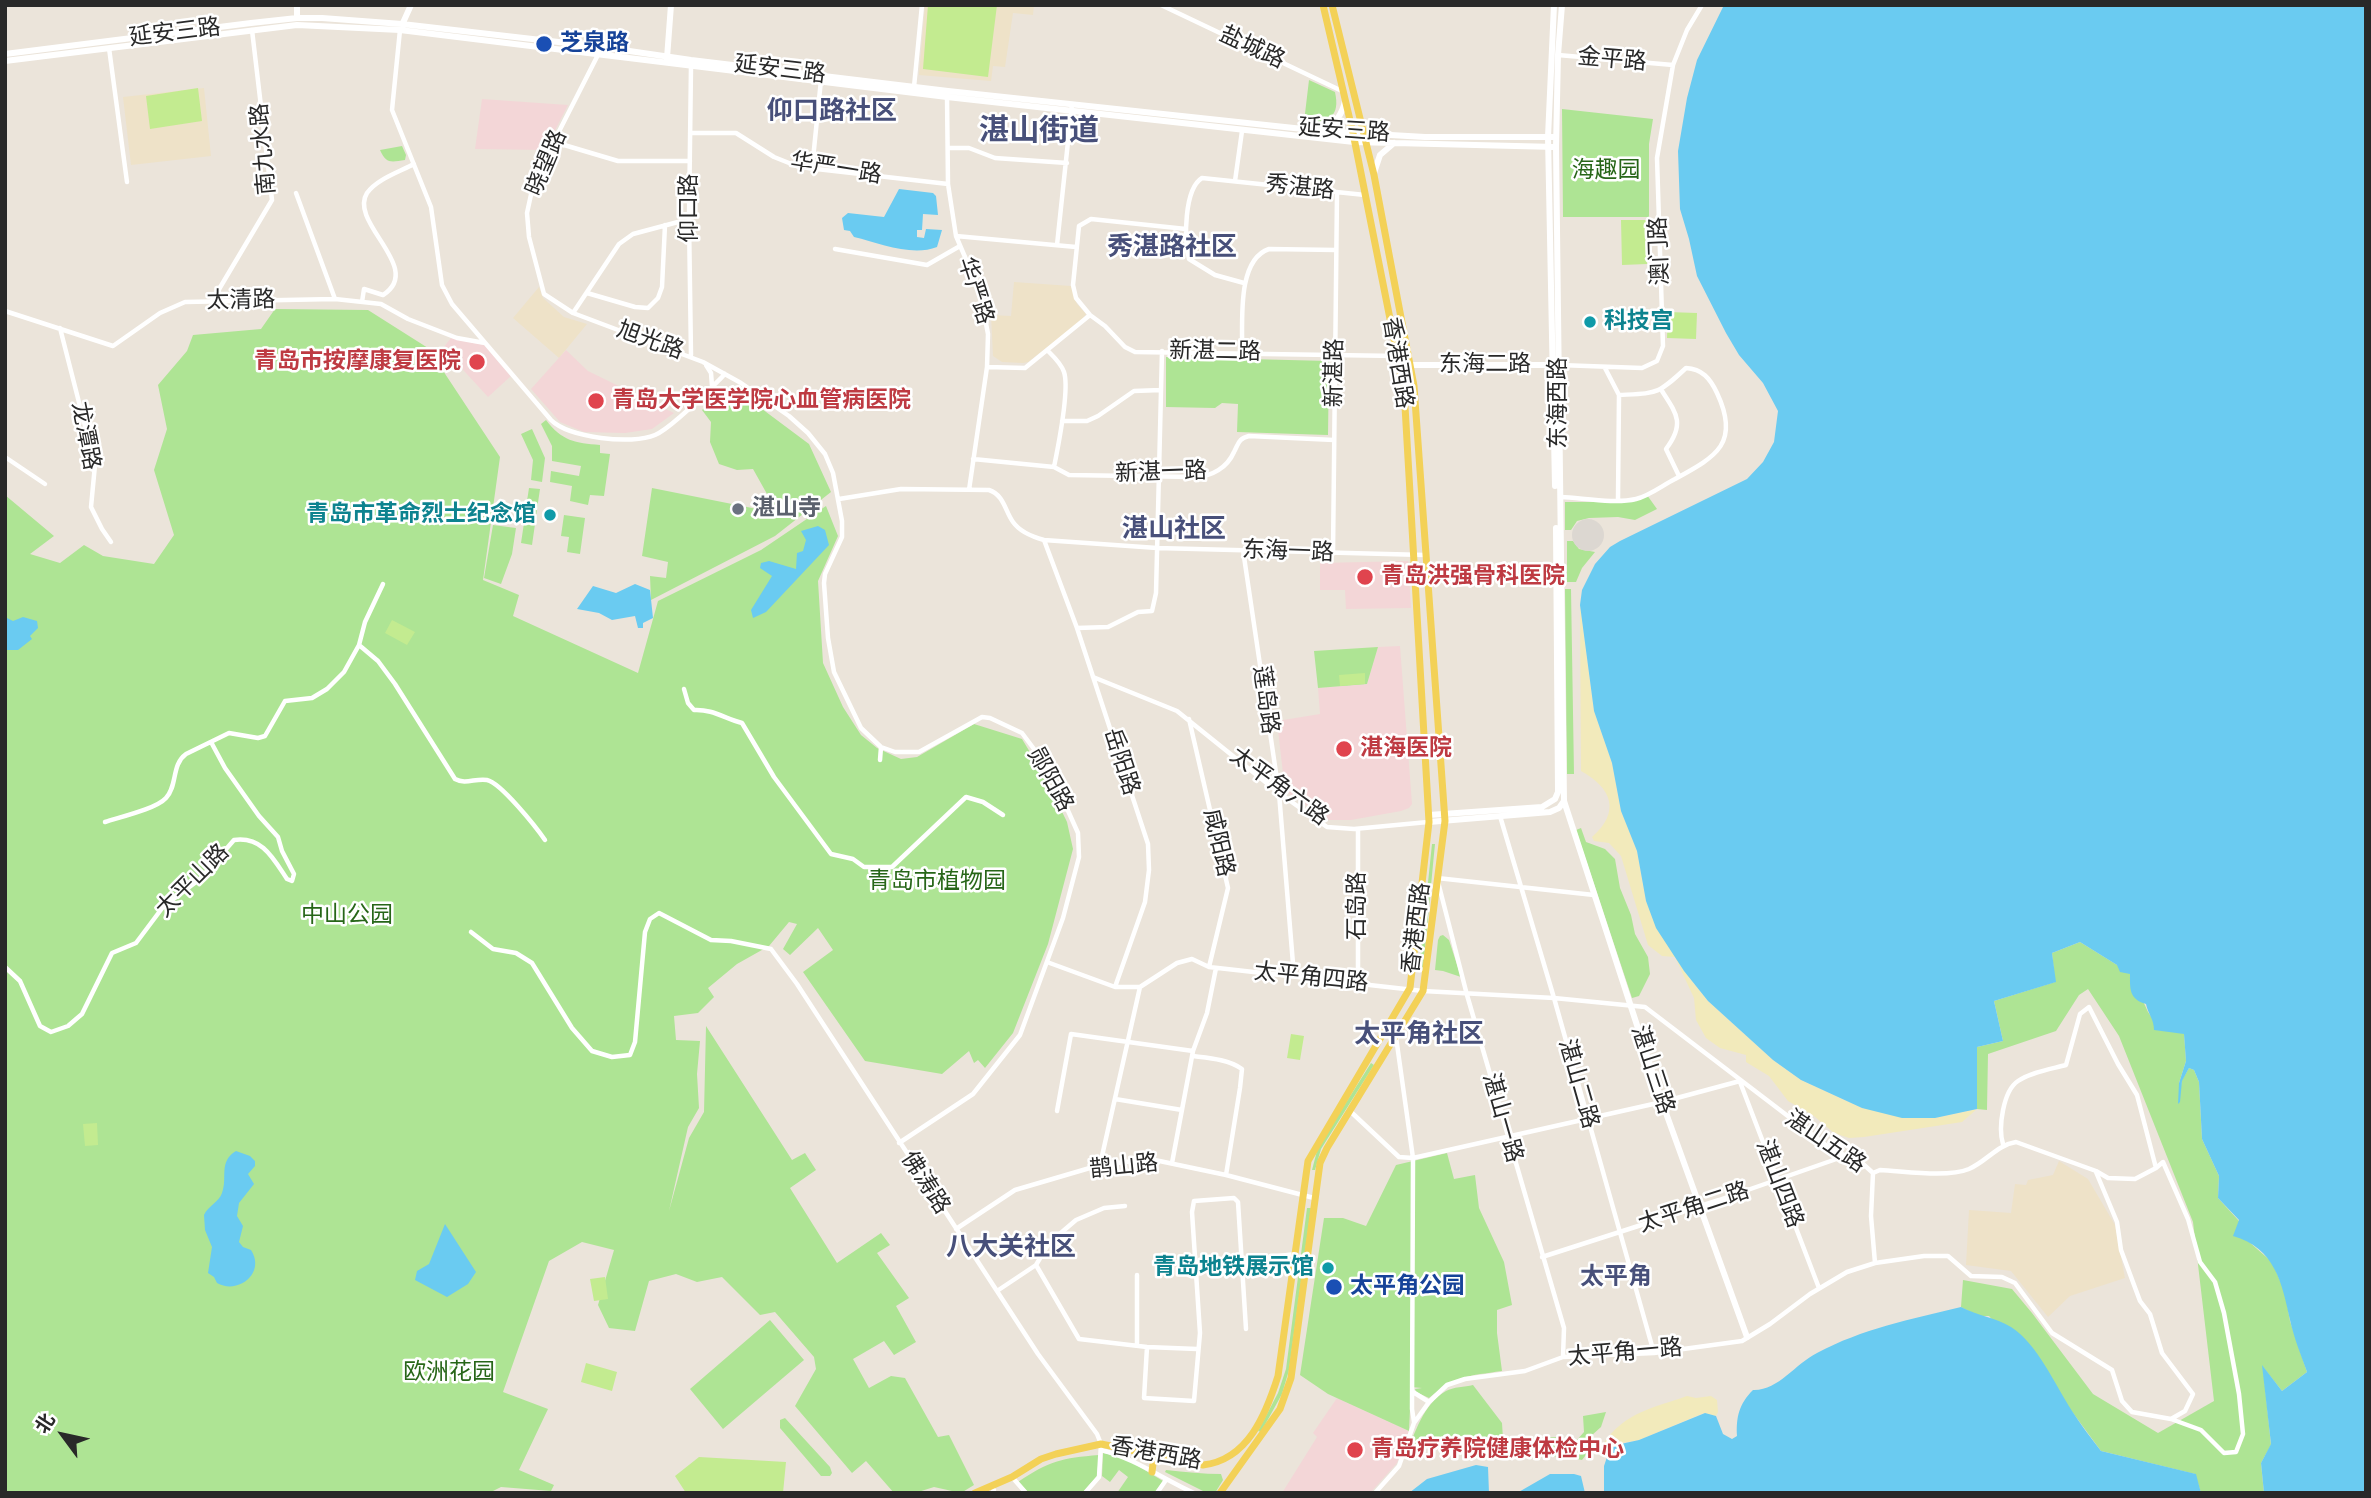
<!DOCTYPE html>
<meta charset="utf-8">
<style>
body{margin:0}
#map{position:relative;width:2371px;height:1498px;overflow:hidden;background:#ebe4da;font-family:"Space Grotesk","Noto Sans SC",sans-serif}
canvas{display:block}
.frame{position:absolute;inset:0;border:7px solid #292929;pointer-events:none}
.north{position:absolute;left:28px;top:1400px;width:70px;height:70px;-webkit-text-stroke:5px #fff;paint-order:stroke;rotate:303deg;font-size:19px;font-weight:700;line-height:28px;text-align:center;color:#292929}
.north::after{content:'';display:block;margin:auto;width:24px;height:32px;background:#292929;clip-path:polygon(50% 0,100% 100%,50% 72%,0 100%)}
</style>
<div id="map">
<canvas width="2371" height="1498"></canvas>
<div class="frame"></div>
<div class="north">北</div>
</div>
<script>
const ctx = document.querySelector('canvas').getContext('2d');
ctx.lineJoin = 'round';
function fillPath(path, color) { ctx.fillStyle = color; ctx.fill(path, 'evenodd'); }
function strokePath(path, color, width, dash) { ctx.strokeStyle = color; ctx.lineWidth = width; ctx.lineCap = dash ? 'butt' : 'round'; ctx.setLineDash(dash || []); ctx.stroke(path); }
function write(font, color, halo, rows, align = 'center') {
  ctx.font = font + ' "Space Grotesk","Noto Sans SC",sans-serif'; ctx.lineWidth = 5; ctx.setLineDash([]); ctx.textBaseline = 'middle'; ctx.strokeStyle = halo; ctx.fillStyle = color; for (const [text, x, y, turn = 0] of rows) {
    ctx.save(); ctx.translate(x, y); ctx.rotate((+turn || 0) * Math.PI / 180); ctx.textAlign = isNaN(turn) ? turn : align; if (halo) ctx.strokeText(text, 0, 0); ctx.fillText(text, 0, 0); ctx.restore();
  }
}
fillPath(new Path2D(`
 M925,5H1034L1033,15L1013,13L1005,67L993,66L991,81L919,75Z
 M204,88L211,156L131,165L123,97Z
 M1014,282L1071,286L1077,304L1086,314L1082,320L1028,362L1023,363L1002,362L993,356L991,315L1011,316Z
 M539,287L543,298L564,317L587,324L559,358L513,318Z
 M2059,1161L2088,1179L2115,1225L2125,1278L2070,1296L2048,1317L2011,1271L1966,1265L1969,1210L2011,1213L2015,1184L2026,1185L2028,1180L2053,1175Z`), '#eee2c8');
fillPath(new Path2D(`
 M482,99L568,105L545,150L475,149Z
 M451,338L484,345L511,376L488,397L443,348Z
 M566,350L588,371L674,413L652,429L625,433L584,432L560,422L531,389Z
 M1408,561L1411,608L1346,609L1345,590H1320V563Z
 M1400,646L1412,804L1409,808L1401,811L1351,820H1329L1285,791L1277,721L1320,714L1318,688L1367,684L1378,647Z
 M1337,1398L1409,1431L1397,1463L1370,1493H1282L1317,1437L1313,1433Z`), '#f3d6d7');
fillPath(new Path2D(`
 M1309,80L1335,92C1341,119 1326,123 1304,122Z
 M1562,109L1653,119L1649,144V217H1563Z
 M402,146L406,155L405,160C391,162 386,164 380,150Z
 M275,309L368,310L428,348L500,457L483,580L519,595L513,616L638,673L658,601L761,550L826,506L838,536L818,581L823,663L843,707L861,735L877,748L901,759L917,757L974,724L1022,739L1045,777L1067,822L1073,849L1048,944L1013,1033L985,1068L978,1060L974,1063L969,1051L942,1074L865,1061L803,972L833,950L818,928L790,955L783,949L797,924L789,922L769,946L737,964L708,988L714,997L698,1013L674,1016L676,1040L700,1041L697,1074L699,1108L688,1127L669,1211L689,1138L704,1112L706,1026L792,1160L805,1153L816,1170L790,1188L837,1263L881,1233L890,1245L877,1253L909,1298L896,1306L916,1342L894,1355L884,1341L853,1359L869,1388L891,1376L905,1378L938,1437L949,1435L974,1485L961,1493L934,1487L915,1493H894L866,1461L852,1473L795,1406L816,1369L814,1357L775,1312L760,1315L722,1277L697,1282L676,1274L649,1281L635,1331L609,1328L598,1305L614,1250L582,1242L549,1261L503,1392L548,1409L519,1470L554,1485L551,1491L501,1487L489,1493H5V495L54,536L30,554L60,563L84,545L103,556L154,564L174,535L154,470L167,429L158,385L187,351L193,335L261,329Z
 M1166,357L1329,361L1328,435L1237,432L1238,404L1222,403L1215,408L1166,407Z
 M725,390L750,400L809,444L831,492L775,536L651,600L650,576L666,578L668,562L642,556L652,488L767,511V494L753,469L737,470L719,464L710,442L711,422L702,410Z
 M546,420C562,441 575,443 600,445V453L610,454L604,496L590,495L588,505L570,501L572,486L550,482L551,471L579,476L581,466L552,461V446L541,424Z
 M532,429L545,458L542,482L531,480L533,460L521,434Z
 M529,488L540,489L536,516L525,514Z
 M1647,495L1657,509L1635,520L1618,517L1589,518L1577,521L1571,530H1565V502H1633Z
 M564,515L585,518L580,554L567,552L569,537L561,536Z
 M524,523L535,524L532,545L521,543Z
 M493,525L516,528L512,554L501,584L484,578Z
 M1567,541H1573L1579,549L1595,552L1582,568L1576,582H1567Z
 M1565,589H1571L1574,774H1567Z
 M1378,647L1367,684L1318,688L1314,651Z
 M1581,828L1586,842L1605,849L1615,859L1620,888L1631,915L1635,934L1648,957L1650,974L1639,996L1632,998L1576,830Z
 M1432,844H1435L1434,854L1423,970L1419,969Z
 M1443,935L1449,940L1461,977L1443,971L1435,970L1438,940L1440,936Z
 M2080,942L2130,973L2148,1012L2154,1021L2184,1033L2186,1061L2179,1083V1098L2182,1080L2189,1068L2194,1070L2199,1082L2202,1139L2219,1176L2218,1198L2239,1221L2248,1241L2272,1262L2285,1292L2290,1321L2307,1372L2282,1391L2263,1367L2271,1445L2261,1463L2264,1493H2201L2195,1474L2101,1451L2073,1413L1989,1316H1978L1961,1307L1963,1280L2012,1289L2032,1313L2093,1394L2158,1433L2214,1401L2193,1222L2119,1036L2088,989L2079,995L2056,1031L1988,1054L1987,1110L1977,1109V1047L2003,1041L1994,1001L2055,982L2052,953Z
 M1371,1063L1374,1065L1321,1149L1315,1170H1312L1318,1147Z
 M1447,1153L1454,1179L1475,1175L1479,1208L1504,1262L1512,1305L1497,1310V1333L1502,1371C1468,1376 1457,1375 1429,1398L1416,1392L1415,1389L1422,1388L1411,1387L1409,1431L1328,1394L1300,1375L1324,1218H1343L1366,1226L1396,1165Z
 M1307,1208H1311L1289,1370L1282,1394L1261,1432L1258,1431L1278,1393L1286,1369Z
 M770,1320L804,1360L723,1429L690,1389Z
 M1473,1385L1502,1423L1503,1439L1562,1437L1563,1441H1576L1584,1432L1583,1416L1606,1412L1601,1427L1591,1436L1596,1442L1582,1460L1561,1456L1545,1457L1530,1451L1506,1456C1497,1452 1490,1445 1482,1441C1458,1427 1426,1445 1406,1456C1414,1434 1424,1403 1446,1391C1453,1387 1465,1387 1473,1385Z
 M785,1418L830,1467L832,1473L830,1476H821L780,1428V1420Z
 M1103,1453L1123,1457L1163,1481L1154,1493H1117L1128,1477L1119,1470L1110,1482L1102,1476Z
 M1099,1455L1097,1476L1082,1493H1029L1018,1482C1049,1461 1062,1458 1099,1455Z
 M1166,1470C1185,1472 1204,1474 1221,1474L1223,1480L1215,1493H1207L1165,1472Z`), '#aee494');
fillPath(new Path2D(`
 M1580,605L1594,711L1612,763L1621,811L1637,851L1646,901L1684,971L1708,1001L1773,1060L1801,1080L1862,1108L1935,1118L1977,1109L1962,1122L1864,1137L1849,1138L1834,1133L1814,1116L1788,1101L1769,1076L1746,1062V1055L1720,1048L1706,1038L1696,1020L1694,998L1675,957L1662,956L1648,945L1621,856L1609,843L1594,841L1592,837C1621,812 1612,788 1581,771Z
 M1687,1396L1696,1398L1711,1396L1717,1400L1718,1412L1716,1416L1704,1413L1639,1440L1605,1446L1603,1444C1625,1412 1653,1408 1687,1396Z`), '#f2eabb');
fillPath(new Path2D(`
 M928,5H997L988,77L923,69Z
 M198,88L202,121L150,129L146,96Z
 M1621,220H1647V264L1622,265Z
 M1668,312L1697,313L1696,339L1667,338Z
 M392,620L415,632L407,645L385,633Z
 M1365,673V684L1340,686L1339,675Z
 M1291,1034L1304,1036L1300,1060L1287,1058Z
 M97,1123L98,1145L85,1146L83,1124Z
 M605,1277L608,1299L594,1301L590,1279Z
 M586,1363L617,1372L612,1391L581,1382Z
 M699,1457L786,1462L783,1493H686L675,1476Z`), '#c3eb90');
fillPath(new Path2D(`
 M1572 535a16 16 0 1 1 32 0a16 16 0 1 1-32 0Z`), '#dcd7d1');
fillPath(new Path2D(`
 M1724,5H2366V1493H2264L2261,1463L2271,1444L2262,1365L2282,1391L2307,1372C2301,1355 2294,1338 2290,1320C2282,1283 2275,1248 2233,1236L2239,1220L2218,1198L2219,1176L2202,1139L2199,1082L2194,1070L2189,1068L2182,1081L2180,1102L2178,1104L2179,1083L2186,1061L2184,1034L2154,1030C2154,1019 2148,1014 2146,1004C2129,999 2130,989 2130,974L2120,972L2117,965L2080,942L2052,953L2056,982L1994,1001L2003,1041L1977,1047V1109L1935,1118H1902L1862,1108L1801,1080L1773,1060L1708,1001L1684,971L1656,928L1646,901L1637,851L1621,811L1612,763L1594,711L1580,605L1582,590L1595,564L1610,547L1620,541L1747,479L1763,462L1774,442L1778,411L1763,383L1739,355L1726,333L1697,276L1689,239L1680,209L1678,151L1687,98L1697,60Z
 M899,189L933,193L936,196L938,215L923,214L922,230H917V237L924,238L926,229L942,230L937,247C912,257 879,243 854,237L850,231L844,230L842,218L848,213L884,217Z
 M818,526L825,530L829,545L766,612L753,618L751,610L772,576L760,568L761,563L769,561L796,569L797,553L803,551L806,540L801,531Z
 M635,584L650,590L653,618L643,623V628H638L635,616L612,620L599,613L577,609L593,586L616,593Z
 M5,617L13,621L23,617L37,621L38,628L30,636L32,639L18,650H5Z
 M236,1151L250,1156L255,1161V1166L248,1174L254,1184L239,1203L237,1216L243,1226L239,1242L243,1247L251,1250C266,1273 238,1295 217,1283L214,1277L208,1273L212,1247L205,1230L204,1215C208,1206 219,1202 222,1193C228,1177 218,1162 236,1151Z
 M445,1224L476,1272L468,1284L447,1297L415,1280L417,1271L429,1264Z
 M1961,1307C1978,1316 1995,1317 2011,1327C2036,1342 2056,1386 2072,1411C2081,1425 2091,1438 2101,1451L2196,1474L2201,1493H1604V1466L1609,1451L1616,1445L1639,1440L1705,1413L1716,1416L1723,1434L1732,1439L1737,1436C1736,1417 1739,1404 1753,1390C1778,1391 1795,1364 1817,1353C1862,1329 1911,1319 1961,1307Z
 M1476,1465L1488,1467L1489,1493H1409L1427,1479Z
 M1550,1474H1574L1581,1476L1585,1493H1517Z`), '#6acbf1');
strokePath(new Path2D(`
 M1161,5L1342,91
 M400,30L392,110L431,207L442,285L452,304L551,420C569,438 632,445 655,435C673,427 710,389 725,374
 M602,47L548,153L532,190L527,213L529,237L544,294L573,313L703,362L741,383L789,416L808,433L825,454L833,473L842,521V537L825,574L824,583L828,638L834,672L861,728L881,747L895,752H919L982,717L990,718L1022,733L1040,757L1052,775L1078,833L1079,857L1063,918L1020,1035L973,1094L899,1143
 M109,48L127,182
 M1558,55L1673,65
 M914,87L922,5
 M947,96L948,184L956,236L980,292L988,334L987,367L969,490
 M690,133H736L774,157L799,167L948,184
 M554,142L618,161H690
 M948,148H969L995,158L1067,163
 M812,169L821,80
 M1235,181L1242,131
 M296,193L335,299
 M1186,229L1091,219L1079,226L1073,285L1076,298L1090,315L1105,326L1125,347L1135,352L1398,356
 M956,236L1076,247
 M1057,245L1072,104
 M835,249L927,265L960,246
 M1244,283L1215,275L1189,259C1184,240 1184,189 1202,178L1365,195
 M587,293L635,307L648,308L658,298L662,287L665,225
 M212,301L272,200L252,30
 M362,302L364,289L383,295C425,268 348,223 367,193C377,179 399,172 414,164
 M5,311L113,346L160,313L185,302L335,299L381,304L408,319L457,338L485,343
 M573,313L619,244L633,234L678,222H690
 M60,328L95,465L91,507L102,529L111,542
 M1047,350C1053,356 1061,363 1064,372C1070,390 1058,447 1054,467
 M1242,352C1243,324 1236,260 1269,249L1336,250
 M691,355L689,220L691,66
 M706,365L711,373L712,386
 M1559,365L1642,368L1657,361L1663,346L1657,158L1673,65L1687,30L1702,5
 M987,367L1025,368L1090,315
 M1605,368L1619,395L1618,499
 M1662,391C1677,414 1685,424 1666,449L1679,476
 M1062,421H1087L1098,416L1134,391L1161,390
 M5,457L45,484
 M973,459L1054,467L1069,475L1196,477C1212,476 1227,468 1234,452C1239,443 1238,439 1249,436L1334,440
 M1561,497C1583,498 1615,504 1636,499C1649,496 1663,485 1675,479C1715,457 1741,444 1717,393C1710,378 1702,369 1686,368C1657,395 1658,393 1619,395
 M839,499L901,489L989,490C1004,495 1005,511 1013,522C1020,532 1033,537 1044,540L1157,548L1425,555
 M1044,540L1077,628L1148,844L1149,870L1145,902L1115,987
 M1243,550L1279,793L1294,976
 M1333,553L1337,193
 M1077,628L1108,627L1138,612L1152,611L1156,593L1162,351
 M359,645L378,661L395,684L455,779C466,785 475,778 487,780C501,783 536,827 545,840
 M1093,677L1177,711L1279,793L1327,827L1354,829L1428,822
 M684,689L688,703L694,710C712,709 724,718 742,723L774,777L831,854L853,859L864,867H892L966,797L983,802L1003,815
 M1189,719L1228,888L1209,967
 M880,760L881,747
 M1500,816L1554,998L1654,1353
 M105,822C120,817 156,809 166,798C178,785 171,765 186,754L229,733L258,738L265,736L285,701L312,698L327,689L344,672L359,645L365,622L383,584
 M471,932L493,949L516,953L532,963L572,1028L592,1051L612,1057L630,1055L635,1042L645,932L650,919L659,913L711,940L731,941L771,949L797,984L1038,1354L1097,1434L1101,1444L1099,1477L1085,1493
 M1047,962L1115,987H1140L1177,963L1192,959L1209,967L1423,991L1554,998L1645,1007L1831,1149L1862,1163L1873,1173L1871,1216L1875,1263
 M5,967L20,981L40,1026L51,1032L68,1026L82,1014L112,953L136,943L163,907L200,879L234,840C262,836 273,858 287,879L292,881L294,874L282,851L278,837L259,816L225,768L211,742
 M1358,983V829
 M1396,1037L1413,1158L1412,1409L1414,1422
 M1193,1051L1207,1013L1216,968
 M1192,1056C1208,1058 1228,1059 1242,1069L1240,1088L1226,1175
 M1740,1082L1819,1288
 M1115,1099L1182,1110
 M1057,1111L1071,1034L1193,1051L1172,1163
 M1350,1111L1399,1157L1413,1158L1662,1102L1740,1081
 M1100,1165L1140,987
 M2096,1172L2117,1222L2121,1250L2140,1301L2150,1314L2162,1353L2193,1394L2185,1411L2171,1419
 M1873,1173L1880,1170C1904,1171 1947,1178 1969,1169C1987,1161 1997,1145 2016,1142L2096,1171L2108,1178L2135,1179L2156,1168L2137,1095L2118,1064L2089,1007L2080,1014L2066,1065C2051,1069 2031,1072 2018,1081C2003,1091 1998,1128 2003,1144
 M956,1229L1015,1190L1100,1165L1150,1159L1226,1175L1314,1198
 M1542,1257L1719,1200L1845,1156
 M1036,1265L1079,1339L1147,1347L1197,1349
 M1196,1267L1295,1254
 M1137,1275V1345
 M997,1291L1036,1265L1049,1243L1076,1220L1104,1208L1125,1206
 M1147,1347L1144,1398L1194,1401L1200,1333L1192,1212L1194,1201L1234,1198L1238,1202L1246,1329
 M1563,1357L1564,1328L1467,995L1437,878L1594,895
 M1413,1392L1429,1402
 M1101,1450C1134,1458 1163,1479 1194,1493
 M1012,1477L1026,1493
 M992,1493L994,1490
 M1157,1493L1166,1480
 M1375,1493L1399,1466L1414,1423L1429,1402L1447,1385L1465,1379L1525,1371L1563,1357L1654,1353L1742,1341L1770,1324L1810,1294L1847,1272L1875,1263L1924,1256H1948L1971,1276L2002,1277L2015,1283L2052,1333L2112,1370L2122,1401L2132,1412L2171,1419L2201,1430L2224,1453L2236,1452L2243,1434L2239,1394L2224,1313L2215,1282L2200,1262L2188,1219L2163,1162L2156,1168`), '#fff', 4.5);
strokePath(new Path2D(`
 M297,5V18
 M1554,5L1548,137L1555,486
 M1562,5L1558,55L1556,147L1564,801L1662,1102L1747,1337
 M402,25L411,5
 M5,54L251,23L297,18H322L402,24L602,47L691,60L948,91L1322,131L1425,137H1556
 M667,58L671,5
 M5,61L297,25L400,30L947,97L1354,142L1556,147
 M1324,130C1336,122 1342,115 1345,101
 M1374,173L1380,155L1394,143
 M1411,365H1556
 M1429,815L1542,807L1555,799L1558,792L1556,528
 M1429,822L1550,812L1559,808L1564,801`), '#fff', 6);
strokePath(new Path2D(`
 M1152,1472L1154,1455
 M975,1493L1012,1477L1041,1459L1056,1454L1101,1444L1203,1465C1248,1460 1266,1414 1278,1376L1308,1161L1410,988L1429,822L1404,389L1353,133L1323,5
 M1220,1493L1280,1409L1291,1378L1320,1163L1327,1148L1423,991L1445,821L1414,386L1374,175L1332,5`), '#f3d157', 7);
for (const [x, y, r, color] of [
 [544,44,9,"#1a4fb4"],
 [1590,322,7,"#0f9aa8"],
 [477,362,9,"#e0444e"],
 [596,401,9,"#e0444e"],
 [738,509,7,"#6b7280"],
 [550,515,7,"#0f9aa8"],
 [1365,577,9,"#e0444e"],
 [1344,749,9,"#e0444e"],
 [1328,1268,7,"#0f9aa8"],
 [1334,1287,9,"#1a4fb4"],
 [1355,1450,9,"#e0444e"]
]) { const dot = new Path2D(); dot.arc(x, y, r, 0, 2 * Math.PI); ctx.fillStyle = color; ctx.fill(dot); strokePath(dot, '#fff', 2.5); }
write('23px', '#292929', '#fff', [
 ["延安三路",175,33,-7],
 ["盐城路",1252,48,25],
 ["金平路",1612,60,5],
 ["延安三路",780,70,7],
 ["延安三路",1344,131,4],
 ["南九水路",264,149,-95],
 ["晓望路",547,163,-67],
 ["华严一路",836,169,9],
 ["秀湛路",1300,188,6],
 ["仰口路",690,208,-90],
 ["澳门路",1660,251,-92],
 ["华严路",975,291,72],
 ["太清路",241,301,-1],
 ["旭光路",650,341,20],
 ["新湛二路",1215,352,1],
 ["香港西路",1397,363,81],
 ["东海二路",1485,365],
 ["新湛路",1335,373,-89],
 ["东海西路",1559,403,-90],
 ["龙潭路",85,436,79],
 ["新湛一路",1161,473,-2],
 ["东海一路",1288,552,2],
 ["莲岛路",1265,700,82],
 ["岳阳路",1121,762,72],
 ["郧阳路",1050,780,61],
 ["太平角六路",1279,787,36],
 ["咸阳路",1218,843,77],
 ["太平山路",193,881,-45],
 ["石岛路",1358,906,-90],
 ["香港西路",1417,928,-83],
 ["太平角四路",1311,978,6],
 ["湛山三路",1652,1070,72],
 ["湛山二路",1578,1084,74],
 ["湛山一路",1502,1118,74],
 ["湛山五路",1825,1142,34],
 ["鹊山路",1124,1167,-6],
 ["佛涛路",925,1183,57],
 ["湛山四路",1779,1184,69],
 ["太平角二路",1694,1208,-18],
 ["太平角一路",1625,1353,-5],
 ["香港西路",1156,1454,10]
]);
write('bold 23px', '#164399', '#fff', [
 ["芝泉路",560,44],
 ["太平角公园",1350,1287]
], 'left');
write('23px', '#276618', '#fff', [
 ["海趣园",1606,171],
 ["青岛市植物园",937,882],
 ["中山公园",347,916],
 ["欧洲花园",449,1373]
]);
write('bold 23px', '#0d838f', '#fff', [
 ["科技宫",1604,322,"left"],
 ["青岛市革命烈士纪念馆",536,515],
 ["青岛地铁展示馆",1314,1268]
], 'right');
write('bold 23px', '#be3a42', '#fff', [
 ["青岛市按摩康复医院",461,362,"right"],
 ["青岛大学医学院心血管病医院",612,401],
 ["青岛洪强骨科医院",1381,577],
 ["湛海医院",1360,749],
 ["青岛疗养院健康体检中心",1371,1450]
], 'left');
write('bold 23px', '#5b616d', '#fff', [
 ["湛山寺",752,509]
], 'left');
write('bold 24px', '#48507a', '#fff', [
 ["太平角",1616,1277]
]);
write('bold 26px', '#48507a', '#fff', [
 ["仰口路社区",832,112],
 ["秀湛路社区",1172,248],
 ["湛山社区",1174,530],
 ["太平角社区",1419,1035],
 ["八大关社区",1011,1248]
]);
write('bold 30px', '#48507a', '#fff', [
 ["湛山街道",1039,132]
]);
</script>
